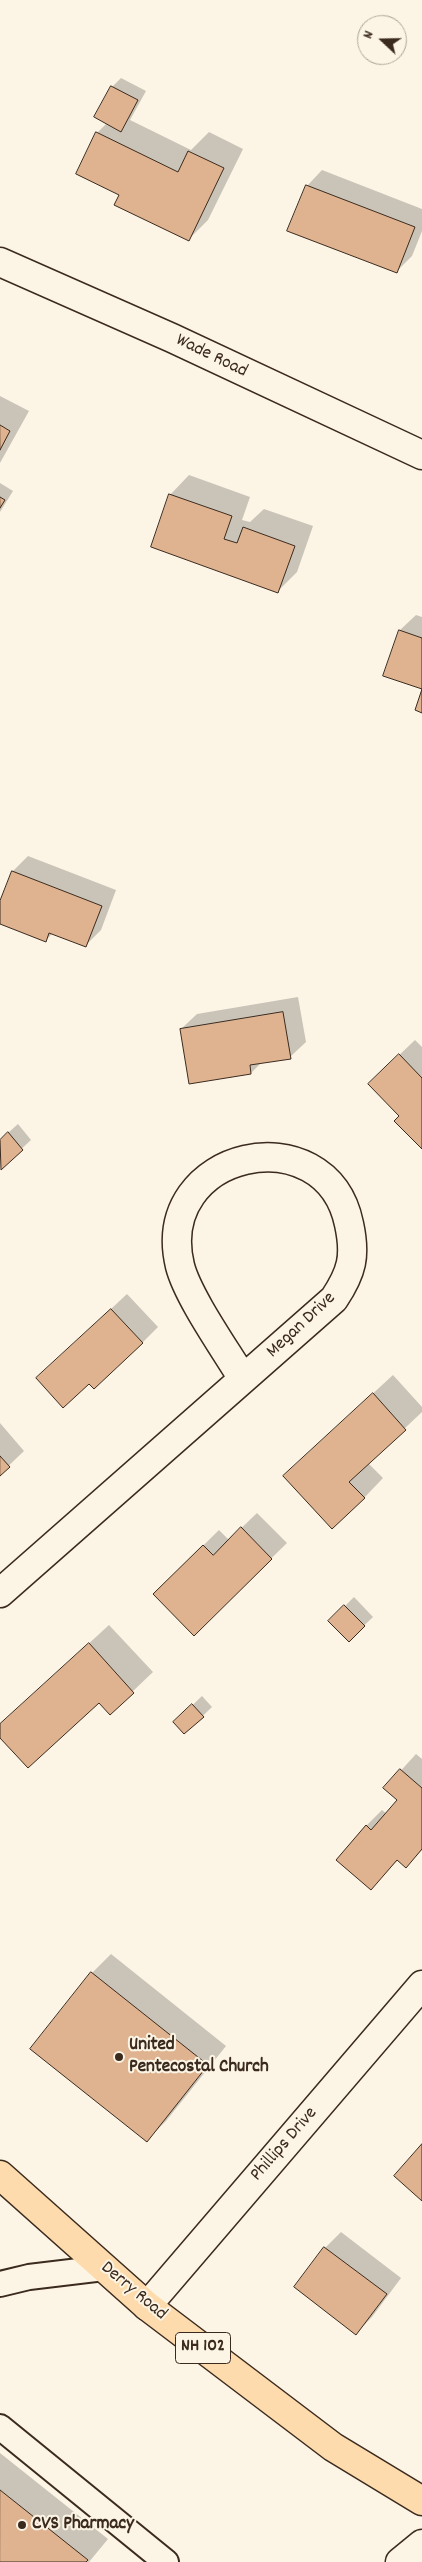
<!DOCTYPE html>
<style>
body{margin:0}
#map{position:relative;width:422px;height:2562px;overflow:hidden;background:#fcf5e5;font-family:Dekko,sans-serif}
canvas{display:block}
.north{position:absolute;left:357px;top:15px;width:50px;height:50px;box-sizing:border-box;background:#fcf5e5;border:1px solid #afa495;border-radius:50%;rotate:291deg;font-size:14px;font-weight:700;line-height:20px;text-align:center;color:#3b2a1e}
.north::after{content:'';display:block;margin:auto;width:18px;height:22px;background:#3b2a1e;clip-path:polygon(50% 0,100% 100%,50% 72%,0 100%)}
</style>
<div id="map">
<canvas width="422" height="2562"></canvas>
<div class="north">N</div>
</div>
<script>
const ctx = document.querySelector('canvas').getContext('2d');
ctx.lineJoin = 'round';
function fillPath(path, color) { ctx.fillStyle = color; ctx.fill(path, 'evenodd'); }
function strokePath(path, color, width, dash) { ctx.strokeStyle = color; ctx.lineWidth = width; ctx.lineCap = dash ? 'butt' : 'round'; ctx.setLineDash(dash || []); ctx.stroke(path); }
function write(font, color, halo, rows, align = 'center') {
  ctx.font = font + ' Dekko,sans-serif'; ctx.lineWidth = 4; ctx.setLineDash([]); ctx.textBaseline = 'middle'; ctx.strokeStyle = halo; ctx.fillStyle = color; for (const [text, x, y, turn = 0] of rows) {
    ctx.save(); ctx.translate(x, y); ctx.rotate((+turn || 0) * Math.PI / 180); ctx.textAlign = isNaN(turn) ? turn : align; if (halo) ctx.strokeText(text, 0, 0); ctx.fillText(text, 0, 0); ctx.restore();
  }
}
fillPath(new Path2D(`
 M121,78L146,91L130,120L191,150L209,132L243,149L208,220L189,239L121,194L97,133L107,123L112,87Z
 M322,170L422,209V231L412,256L396,272L307,186Z
 M0,396L29,411L0,463Z
 M189,475L250,497L242,520L250,522L264,509L313,526L297,572L278,591L170,495Z
 M0,483L13,491L0,512Z
 M416,615L422,617V688L400,630Z
 M28,856L116,890L101,930L85,946L53,933L45,941L0,923V905L13,871Z
 M298,997L306,1042L290,1057L262,1062L251,1073L181,1029L197,1014Z
 M415,1040L422,1047V1147L401,1116L369,1084Z
 M18,1124L31,1140L1,1168L0,1140Z
 M127,1294L158,1327L142,1343L89,1382L53,1363Z
 M393,1375L422,1407V1412L368,1463L383,1478L364,1498L304,1457Z
 M0,1423L24,1451L0,1474Z
 M257,1513L287,1543L194,1634L154,1594L219,1530L229,1540Z
 M354,1597L373,1617L349,1640L330,1621Z
 M109,1625L153,1672L110,1713L99,1701L0,1736V1725Z
 M202,1696L212,1707L185,1733L175,1722Z
 M416,1754L422,1759V1850L406,1866L398,1860L371,1888L366,1826L382,1810L387,1814L399,1800L385,1788Z
 M111,1954L226,2046L166,2121L147,2140L31,2048L92,1973Z
 M341,2232L401,2278L372,2317L356,2333L296,2287L325,2248Z
 M0,2453L108,2539L89,2562H0Z`), '#0003');
const building = new Path2D(`
 M111,86L138,100L121,132L94,117Z
 M96,132L178,172L188,151L224,168L189,241L114,205L119,195L76,174Z
 M306,185L415,227L397,273L287,231Z
 M0,425L10,431L0,450Z
 M169,494L232,516L224,539L237,543L243,527L295,546L278,593L151,547Z
 M0,497L5,500L0,508Z
 M399,630L422,638V713L415,710L422,689L383,676Z
 M12,871L102,906L86,947L49,933L46,942L0,924V901Z
 M283,1012L291,1059L250,1065L251,1074L189,1084L180,1029Z
 M399,1054L422,1078V1149L394,1121L399,1116L368,1084Z
 M8,1132L23,1150L1,1170L0,1140Z
 M111,1309L143,1343L94,1389L89,1384L63,1408L36,1378Z
 M373,1393L406,1430L349,1482L365,1498L332,1529L283,1476Z
 M0,1456L10,1467L0,1476Z
 M241,1527L272,1559L194,1636L153,1594L203,1545L213,1555Z
 M344,1605L365,1626L349,1642L328,1621Z
 M89,1643L134,1693L110,1715L99,1703L28,1768L0,1738V1724Z
 M192,1704L204,1717L184,1734L173,1722Z
 M400,1769L422,1788V1849L406,1868L397,1860L371,1890L336,1860L366,1825L371,1830L397,1800L383,1788Z
 M91,1972L208,2065L147,2142L30,2049Z
 M422,2144V2201L394,2176Z
 M324,2247L387,2294L356,2335L294,2287Z
 M0,2490L88,2560L86,2562H0Z`);
fillPath(building, '#dfb38f');
strokePath(building, '#3b2a1e', 1);
const service = new Path2D(`
 M0,2284L29,2277L104,2268
 M0,2427L166,2562`);
const minor = new Path2D(`
 M0,262L172,338L422,455
 M0,1593L334,1299C352,1272 356,1256 349,1224C326,1113 152,1150 180,1266C188,1297 225,1349 243,1379
 M147,2306L422,1985`);
const secondary = new Path2D(`
 M400,2562L422,2544`);
const primary = new Path2D(`
 M0,2175L147,2306L333,2447L422,2501`);
strokePath(service, '#3b2a1e', 28);
strokePath(minor, '#3b2a1e', 31);
strokePath(secondary, '#3b2a1e', 31);
strokePath(primary, '#3b2a1e', 31);
strokePath(service, '#fcf5e5', 24);
strokePath(minor, '#fcf5e5', 28);
strokePath(secondary, '#fcf5e5', 28);
strokePath(primary, '#fedbac', 28);
for (const [x, y, r, color] of [
 [119,2057,5,"#3b2a1e"],
 [22,2525,5,"#3b2a1e"]
]) { const dot = new Path2D(); dot.arc(x, y, r, 0, 2 * Math.PI); ctx.fillStyle = color; ctx.fill(dot); strokePath(dot, '#fcf5e5', 2); }
for (const [x, y, w] of [
 [203,2348,55]
]) { const box = new Path2D(); box.roundRect(x - w / 2, y - 15.5, w, 31, 4); ctx.fillStyle = '#fcf5e5'; ctx.fill(box); strokePath(box, '#3b2a1e', 1); }
write('bold 18px', '#3b2a1e', null, [
 ["NH 102",203,2348]
]);
write('19px', '#3b2a1e', '#fcf5e5', [
 ["Wade Road",211,357,26],
 ["Megan Drive",302,1326,-43],
 ["Phillips Drive",285,2145,-49],
 ["Derry Road",133,2292,40]
]);
write('bold 19px', '#3b2a1e', '#fcf5e5', [
 ["United",129,2046],
 ["Pentecostal Church",129,2068],
 ["CVS Pharmacy",32,2525]
], 'left');
</script>
